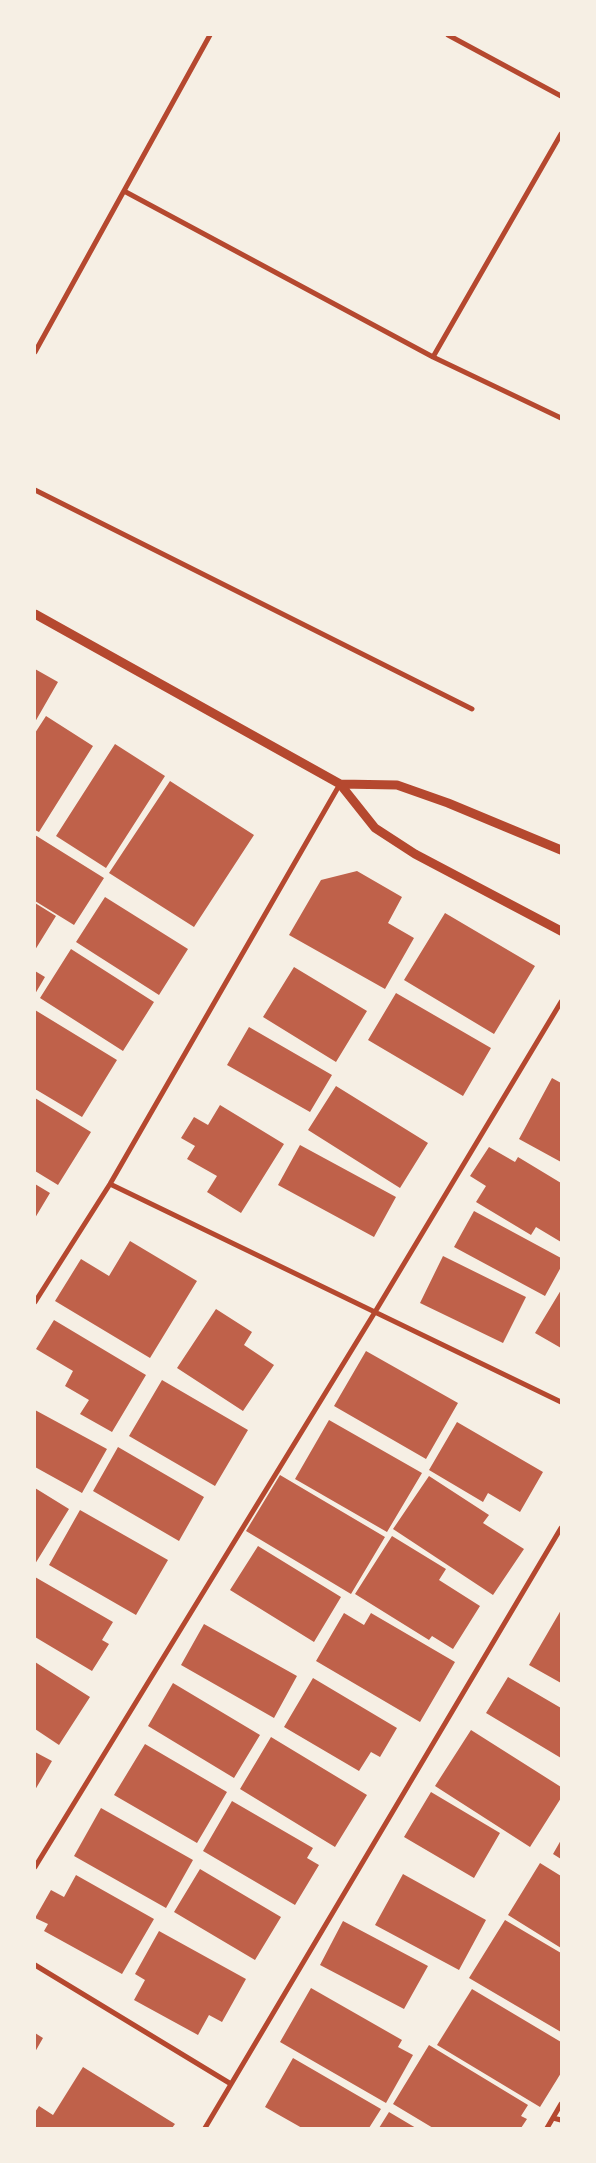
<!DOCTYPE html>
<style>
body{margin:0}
#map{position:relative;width:596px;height:2163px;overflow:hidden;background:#f6efe4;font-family:Karla,sans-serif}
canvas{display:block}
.frame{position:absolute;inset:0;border:36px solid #f6efe4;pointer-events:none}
</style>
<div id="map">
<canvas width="596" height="2163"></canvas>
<div class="frame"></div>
</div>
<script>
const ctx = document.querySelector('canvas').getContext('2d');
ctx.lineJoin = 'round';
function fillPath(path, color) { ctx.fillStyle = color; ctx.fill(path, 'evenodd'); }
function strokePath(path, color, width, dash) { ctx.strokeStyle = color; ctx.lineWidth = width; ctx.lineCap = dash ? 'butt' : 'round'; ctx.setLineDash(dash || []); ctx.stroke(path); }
fillPath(new Path2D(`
 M35,669L58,682L35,722Z
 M46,716L93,746L39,832L35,830V733Z
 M115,744L165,776L106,868L56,836Z
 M170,781L254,835L194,927L109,873Z
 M35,835L104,878L74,925L35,901Z
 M357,871L402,897L388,923L414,938L385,989L289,935L321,880Z
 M105,897L188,949L159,995L76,942Z
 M35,903L56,916L35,950Z
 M445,913L535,966L494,1034L404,980Z
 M71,949L154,1002L123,1051L40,998Z
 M294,967L367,1011L336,1062L263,1017Z
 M35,971L45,977L35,994Z
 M396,993L491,1048L463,1096L368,1040Z
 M35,1010L117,1060L82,1117L35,1089Z
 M249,1027L332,1075L310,1112L227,1065Z
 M552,1078L561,1083V1162L519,1139Z
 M336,1086L428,1143L400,1188L308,1130Z
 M35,1098L91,1132L58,1185L35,1171Z
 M220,1105L284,1144L241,1213L207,1192L217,1176L187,1159L195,1146L181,1138L194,1117L208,1125Z
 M300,1145L396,1197L374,1237L278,1185Z
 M489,1147L515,1162L518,1157L561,1183V1242L536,1227L531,1235L476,1202L486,1186L470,1176Z
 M35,1184L50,1193L35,1218Z
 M474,1211L561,1258V1267L545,1296L454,1247Z
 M130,1241L197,1281L150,1358L55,1301L81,1259L109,1276Z
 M443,1256L526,1297L503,1343L420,1303Z
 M561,1290V1348L535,1333Z
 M216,1309L252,1332L244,1345L274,1365L243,1411L177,1368Z
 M54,1320L146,1375L112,1432L80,1414L89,1400L65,1386L73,1371L36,1349Z
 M366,1351L458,1403L426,1459L334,1406Z
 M162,1380L248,1430L215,1486L129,1436Z
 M35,1410L107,1449L82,1493L35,1467Z
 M329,1420L422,1473L387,1532L295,1479Z
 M457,1422L543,1472L520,1512L488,1493L483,1502L429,1470Z
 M118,1447L204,1497L179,1541L93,1491Z
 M280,1475L385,1537L351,1594L246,1531Z
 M429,1476L489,1515L483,1523L524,1549L493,1595L393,1529Z
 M35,1488L69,1509L35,1564Z
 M80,1510L168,1560L136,1615L49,1565Z
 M392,1536L446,1569L439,1580L480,1606L453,1649L432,1636L429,1640L355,1594Z
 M258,1546L341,1597L314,1642L230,1590Z
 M35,1577L113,1622L102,1640L109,1644L92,1671L35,1637Z
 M561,1610V1683L529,1665Z
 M344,1613L364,1625L371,1613L455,1662L420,1722L316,1661Z
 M204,1624L297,1676L274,1718L181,1665Z
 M35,1662L90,1697L59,1745L35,1729Z
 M508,1677L561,1708V1758L486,1713Z
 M313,1678L397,1728L380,1757L371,1752L359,1771L284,1727Z
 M173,1683L260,1735L234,1778L148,1726Z
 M471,1730L561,1787V1798L530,1847L435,1786Z
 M271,1737L367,1795L335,1847L240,1789Z
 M145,1744L227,1792L197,1843L114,1795Z
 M35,1752L52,1761L35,1790Z
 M431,1792L500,1833L474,1878L404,1837Z
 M232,1801L313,1848L307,1858L319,1865L295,1905L203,1851Z
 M101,1808L193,1860L166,1908L74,1856Z
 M561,1840V1859L553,1854Z
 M540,1863L561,1876V1948L508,1915Z
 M200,1869L281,1917L255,1960L174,1912Z
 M403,1874L486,1920L459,1970L375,1925Z
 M76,1875L154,1919L122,1974L44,1931L48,1924L35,1918L51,1890L64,1897Z
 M505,1920L561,1953V2032L469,1978Z
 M343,1921L428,1966L404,2009L320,1965Z
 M159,1931L246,1979L222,2022L209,2015L198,2035L134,2000L145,1980L135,1974Z
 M311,1988L402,2040L398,2047L413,2055L386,2103L280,2042Z
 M472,1989L561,2042V2073L540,2107L437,2045Z
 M35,2033L43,2038L35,2052Z
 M429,2045L528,2105L521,2116L527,2119L521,2128H433L393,2104Z
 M293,2058L381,2109L369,2128H302L265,2107Z
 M83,2067L175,2124L172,2128H35V2112L39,2106L53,2115Z
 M389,2112L416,2128H379Z`), '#bf614a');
strokePath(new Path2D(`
 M448,35L561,96
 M124,191L433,357L561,418
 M35,352L210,35
 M433,357L561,134
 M35,490L472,709
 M110,1184L561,1402
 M35,1302L110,1184L340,784
 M35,1867L375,1312L561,1002
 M35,1965L231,2084
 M553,2118L561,2120
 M205,2128L561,1528
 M547,2128L561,2104`), '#b5482f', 5);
strokePath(new Path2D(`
 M35,614L340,784L375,828L415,854L561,931
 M340,784L397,785L448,803L561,850`), '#b5482f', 9);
</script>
